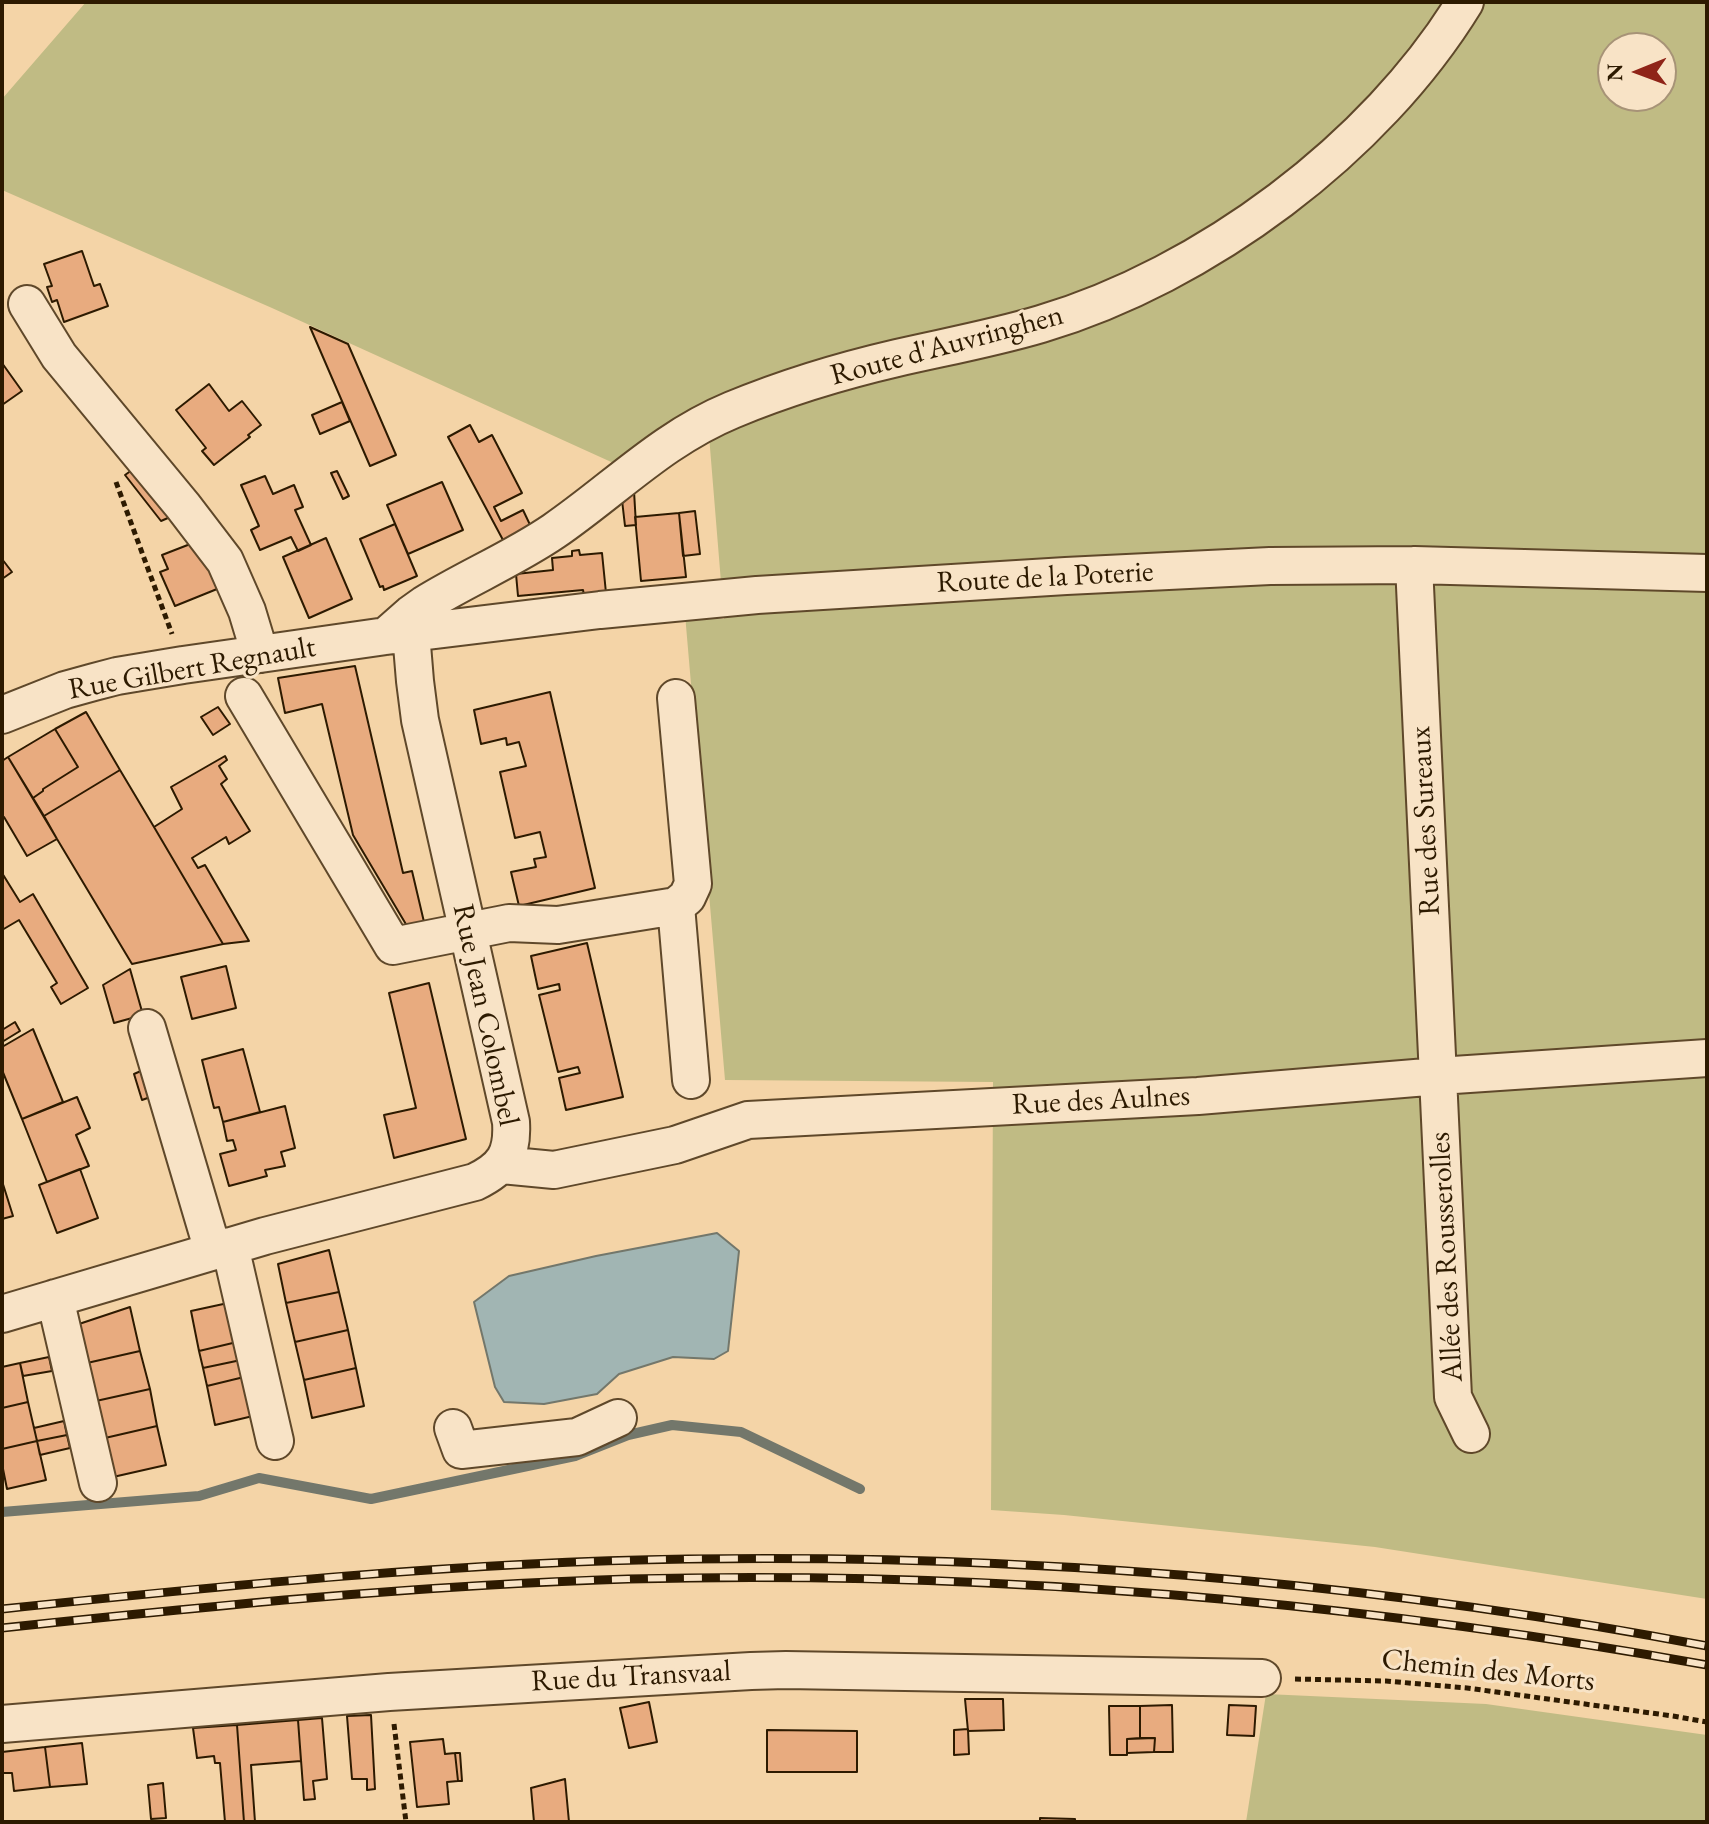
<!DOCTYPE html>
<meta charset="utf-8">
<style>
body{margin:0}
#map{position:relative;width:1709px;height:1824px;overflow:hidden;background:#f4d4a7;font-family:"EB Garamond",serif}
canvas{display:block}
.frame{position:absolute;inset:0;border:4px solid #2d1a00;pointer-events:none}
.north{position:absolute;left:1597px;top:32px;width:80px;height:80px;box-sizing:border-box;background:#f8e3c6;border:2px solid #a79377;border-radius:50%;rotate:269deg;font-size:22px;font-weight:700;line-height:32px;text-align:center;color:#2d1a00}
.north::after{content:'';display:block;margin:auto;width:28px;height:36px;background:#8f2418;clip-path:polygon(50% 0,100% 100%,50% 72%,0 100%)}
</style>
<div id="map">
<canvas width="1709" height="1824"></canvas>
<div class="frame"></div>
<div class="north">N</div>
</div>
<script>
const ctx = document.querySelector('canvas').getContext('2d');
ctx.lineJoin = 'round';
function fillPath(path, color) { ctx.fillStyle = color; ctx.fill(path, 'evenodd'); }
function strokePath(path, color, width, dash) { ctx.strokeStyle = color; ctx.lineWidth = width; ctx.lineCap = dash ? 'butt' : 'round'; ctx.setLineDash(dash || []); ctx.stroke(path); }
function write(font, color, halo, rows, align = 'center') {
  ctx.font = font + ' "EB Garamond",serif'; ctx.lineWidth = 6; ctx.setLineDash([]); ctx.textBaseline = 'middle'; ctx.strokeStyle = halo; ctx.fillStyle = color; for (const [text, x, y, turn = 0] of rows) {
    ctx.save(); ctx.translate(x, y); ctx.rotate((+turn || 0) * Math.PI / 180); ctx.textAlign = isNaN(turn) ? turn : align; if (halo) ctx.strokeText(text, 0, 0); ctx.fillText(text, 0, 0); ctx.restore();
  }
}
fillPath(new Path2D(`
 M86,2H1707V1599L1375,1547L1064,1515L991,1510L993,1082L725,1080L685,614L724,619L707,411L620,466L272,308L2,190V99ZM1613,48H1661V96H1613Z
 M1266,1694L1486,1704L1707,1735V1822H1246Z`), '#c0bb84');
const water = new Path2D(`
 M717,1233L739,1251L728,1351L714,1359L673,1357L619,1374L597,1394L544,1404L504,1402L495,1387L474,1302L509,1276L596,1256Z`);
fillPath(water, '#a1b5b3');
strokePath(water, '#73776b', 2);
strokePath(new Path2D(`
 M2,1512L199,1496L259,1478L371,1499L575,1456L628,1435L672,1425L741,1432L860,1489`), '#73776b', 10);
const building = new Path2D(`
 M82,251L94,286L100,284L108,306L64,322L57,300L52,302L47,287L52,286L44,264Z
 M310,327L348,344L396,455L370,466Z
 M2,363L22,391L2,405Z
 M209,384L229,411L242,401L261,425L248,435L250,437L214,465L202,451L206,448L176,410Z
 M342,402L350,421L320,434L312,415Z
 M470,425L479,442L492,435L522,493L494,507L501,521L523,510L532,529L512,540H503L448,437Z
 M139,465L177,514L161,521L125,475Z
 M337,471L349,496L343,499L331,473Z
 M265,476L273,494L294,485L303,507L295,510L311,545L298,551L291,537L260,550L251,530L259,526L241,485Z
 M442,482L463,530L408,554L387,505Z
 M634,491L636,525L625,526L622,500Z
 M695,511L700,554L683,556L679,513Z
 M679,513L686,577L641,581L635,517Z
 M395,524L417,576L384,590L383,586L380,587L360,539Z
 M326,538L352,599L309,618L283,557Z
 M198,541L222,587L175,606L160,572L168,569L162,555Z
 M579,550L580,555L602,553L606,593L584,595L583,590L518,596L516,574L553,570L552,558L572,556V551Z
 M2,559L12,572L2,579Z
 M355,666L403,873L412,871L424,922L407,926L353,835L322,704L285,713L278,678Z
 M550,692L595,888L519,906L511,872L536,867L534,859L546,857L540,832L515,838L500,772L526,766L519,742L507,745L506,738L481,744L474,710Z
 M218,707L230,724L213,735L201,717Z
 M86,712L120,770L44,816L33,798L43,791V789L78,767L55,729Z
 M55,729L78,767L43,789V791L33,798L8,757Z
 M225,756L227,760L219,766L227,779L221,784L250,831L229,844L226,837L192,858L198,868L205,865L249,941L223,944L154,827L182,809L171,787Z
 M8,757L57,839L27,856L4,817L2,818V761Z
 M120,770L154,827L223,944L132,964L57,839L44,816Z
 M2,873L20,902L33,894L88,988L61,1004L51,987L57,983L19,920L2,930Z
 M587,943L623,1097L566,1110L559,1078L580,1073L578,1067L558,1072L539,995L560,990L559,984L538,989L531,956Z
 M226,966L236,1008L192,1019L181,977Z
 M130,969L143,1015L114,1023L103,985Z
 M429,983L466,1139L394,1158L384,1115L416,1108L389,993Z
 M15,1022L20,1031L2,1042V1030Z
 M33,1029L63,1102L22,1119L2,1070V1047Z
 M243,1049L260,1112L223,1122L219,1107L214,1108L202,1060Z
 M150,1067L159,1094L142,1100L134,1074Z
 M77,1097L90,1128L76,1135L89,1166L47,1182L22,1119Z
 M285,1106L295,1148L281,1152L285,1166L265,1170L267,1176L229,1186L220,1154L236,1150L233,1140L227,1141L223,1122Z
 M80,1169L98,1218L57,1233L39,1185Z
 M2,1181L13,1216L2,1219Z
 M329,1250L339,1292L286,1303L278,1264Z
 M339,1292L348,1330L295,1342L286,1303Z
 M228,1303L237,1342L199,1351L191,1311Z
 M130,1307L140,1351L87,1363L79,1324Z
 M348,1330L356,1368L304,1380L295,1342Z
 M237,1342L241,1360L203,1368L199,1351Z
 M140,1351L150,1389L96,1401L87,1363Z
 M49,1357L52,1371L23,1376L20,1363Z
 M241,1360L244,1377L207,1386L203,1368Z
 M20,1363L28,1402L2,1408V1367Z
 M356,1368L364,1406L312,1418L304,1380Z
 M244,1377L253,1416L215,1425L207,1386Z
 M150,1389L157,1426L105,1438L96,1401Z
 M28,1402L37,1441L2,1449V1408Z
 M64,1421L67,1435L37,1441L34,1428Z
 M157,1426L166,1465L113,1477L105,1438Z
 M67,1435L70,1448L40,1455L37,1441Z
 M37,1441L46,1480L7,1489L2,1464V1449Z
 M965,1699H1003L1004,1730L968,1731Z
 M649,1702L657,1742L629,1748L620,1708Z
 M1172,1705L1173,1752H1154L1155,1738H1140V1706Z
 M1229,1705L1256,1706L1254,1736L1227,1735Z
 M1109,1706H1140V1738L1127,1739V1755H1110Z
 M371,1715L375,1789L367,1790V1779H352L347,1716Z
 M322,1718L327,1779L313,1781L315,1799L304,1800L298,1720Z
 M298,1720L301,1761L251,1765L255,1822H244L237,1725Z
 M237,1725L244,1822H225L220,1763H215L214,1756L197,1758L193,1728Z
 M968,1729L969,1754L954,1755V1730Z
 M767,1730L857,1731V1772H767Z
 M1155,1738L1154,1752L1127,1753V1739Z
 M443,1739L445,1754L455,1753L458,1781L447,1782L449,1804L417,1807L410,1742Z
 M82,1743L87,1784L50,1787L45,1747Z
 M45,1747L50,1787L14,1791L12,1773H2V1752Z
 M455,1753H460L462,1781H458Z
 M565,1779L569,1822H534L531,1788Z
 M163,1783L166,1818L151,1819L148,1785Z
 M1040,1818L1075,1819V1822H1040Z`);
fillPath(building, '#e8ab7f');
strokePath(building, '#2d1a00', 2);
const minor = new Path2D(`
 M27,304L59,356L183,506L225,561L247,611L260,654
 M1414,565L1453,1397L1471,1434
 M386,636L411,614L425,604C467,578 513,559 554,531C615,489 662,439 732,410C785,388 841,371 897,358C945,347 994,338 1041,324C1205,275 1375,149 1465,2
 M244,696L393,946L509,923L558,925L676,906L687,897L693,884L676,698
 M2,715L65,690L94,682L117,676L183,665L386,636L600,610L757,595L1066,576L1270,566L1414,565L1707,573
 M676,906L691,1080
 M147,1028L213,1251
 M502,1165L554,1170L675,1145L748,1120L1198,1096L1439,1076L1707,1058
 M230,1246L275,1441
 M55,1298L98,1483
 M2,1314L265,1236L475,1182C504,1168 513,1154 511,1122L420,720L415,681L411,633
 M453,1428L461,1450L577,1437L618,1418
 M2,1724L389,1692L751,1671L786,1670L1262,1678`);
strokePath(minor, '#5f482a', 40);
strokePath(new Path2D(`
 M116,482L172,634
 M1295,1679L1386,1681L1467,1688L1673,1716L1707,1722
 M394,1724L406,1822`), '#2d1a00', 5, [6, 4]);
strokePath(minor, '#f8e3c6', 36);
const rail = new Path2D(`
 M2,1609C230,1585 459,1562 688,1559C1029,1554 1372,1582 1707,1646
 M2,1628C210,1606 419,1585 628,1579C990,1570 1351,1601 1707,1665`);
strokePath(rail, '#2d1a00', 9);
strokePath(rail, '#f8e3c6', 6, [18]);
write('30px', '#2d1a00', '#f8e3c6', [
 ["Route d'Auvringhen",947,346,-15],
 ["Route de la Poterie",1045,578,-3],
 ["Rue Gilbert Regnault",192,669,-10],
 ["Rue des Sureaux",1426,821,-93],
 ["Rue Jean Colombel",485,1015,78],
 ["Rue des Aulnes",1101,1101,-3],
 ["Allée des Rousserolles",1447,1257,-93],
 ["Chemin des Morts",1488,1671,6],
 ["Rue du Transvaal",631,1677,-3]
]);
</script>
